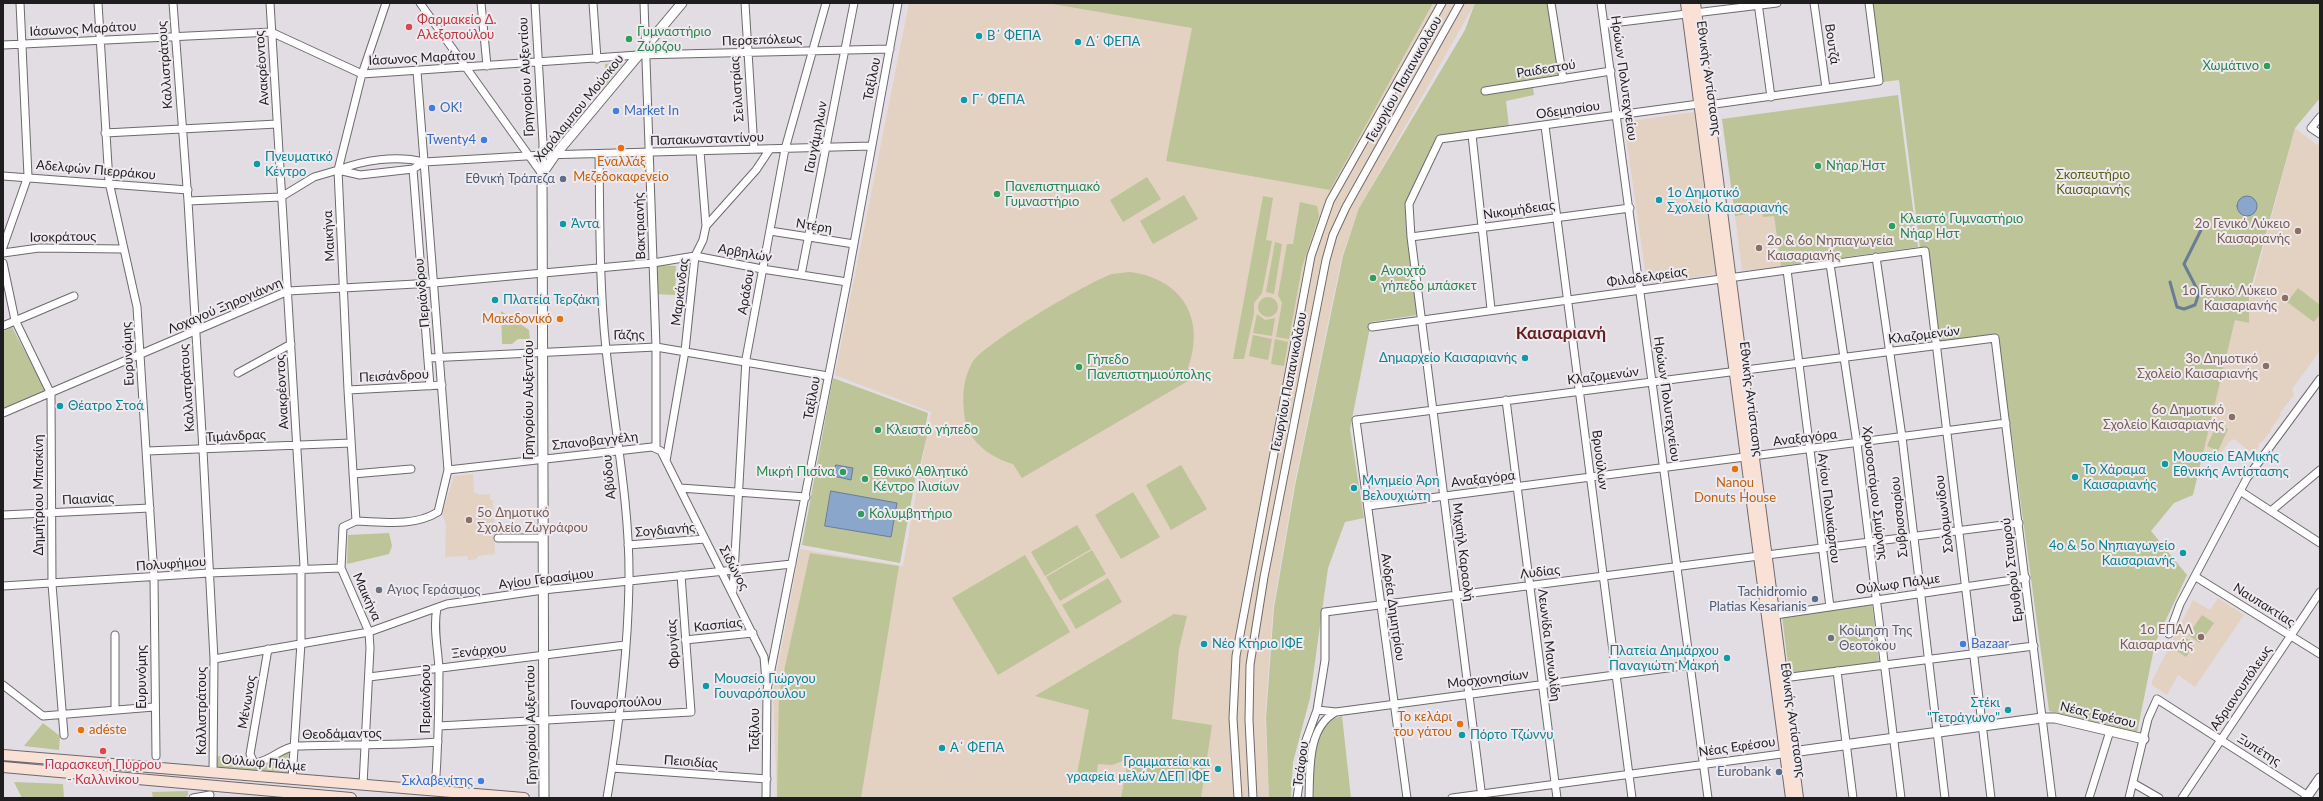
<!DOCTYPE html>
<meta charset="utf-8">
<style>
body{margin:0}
#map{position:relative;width:2323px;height:801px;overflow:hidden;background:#e2dde2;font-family:Lato,sans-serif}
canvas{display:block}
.frame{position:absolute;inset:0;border:4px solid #1f1e1f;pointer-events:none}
</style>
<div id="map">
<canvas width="2323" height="801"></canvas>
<div class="frame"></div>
</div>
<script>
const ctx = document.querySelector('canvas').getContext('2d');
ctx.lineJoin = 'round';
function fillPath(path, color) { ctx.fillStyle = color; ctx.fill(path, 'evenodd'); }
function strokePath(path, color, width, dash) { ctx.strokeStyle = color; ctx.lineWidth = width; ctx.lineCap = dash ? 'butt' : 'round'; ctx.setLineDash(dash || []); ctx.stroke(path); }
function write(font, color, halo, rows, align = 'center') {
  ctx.font = font + ' Lato,sans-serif'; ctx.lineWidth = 4; ctx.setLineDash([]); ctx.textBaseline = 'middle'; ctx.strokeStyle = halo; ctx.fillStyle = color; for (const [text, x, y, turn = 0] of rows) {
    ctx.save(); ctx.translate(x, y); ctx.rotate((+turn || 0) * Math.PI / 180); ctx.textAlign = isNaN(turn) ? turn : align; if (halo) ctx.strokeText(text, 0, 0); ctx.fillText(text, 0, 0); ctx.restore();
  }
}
fillPath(new Path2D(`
 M909,3H1475L1359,208L1342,256L1294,486L1273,608L1265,718L1269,798H777L773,693L800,549L903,566L931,412L835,375Z
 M1694,112L1716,274L1647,284L1624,122Z
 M2295,128L2317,145L2320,144V351L2292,389L2294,395L2280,413L2281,415L2270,430L2271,431L2262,442L2259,443L2258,448L2254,455L2234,439L2229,442L2220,455L2203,451L2235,320L2249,323V302Z
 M1762,212L1774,216L1781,266L1742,271L1735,216Z
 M473,474L474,493H477L478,495L490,494V500H493L495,554L478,556L477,559L471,560H468L467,556L445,557L446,524L442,514L454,476Z
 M2218,598L2244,615L2195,687L2178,675L2167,695L2152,685V681L2193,600L2210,610Z`), '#e3d2c1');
fillPath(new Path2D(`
 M1047,3H1433L1330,190L1166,161L1192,28Z
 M1475,3H1548L1560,75L1532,81L1534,95L1506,101L1509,127L1437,135L1406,203L1417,315L1371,322L1350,429L1364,518L1345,522L1328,568L1310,698L1293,762L1291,798H1269L1266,718L1274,608L1295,486L1343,256L1359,208L1465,30Z
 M1871,3H2320V98L2295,128L2249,295V323L2235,320L2193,495L2174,503L2151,531L2187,575L2155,643L2137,733L2049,711L1998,335L1932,344L1899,80L1883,82Z
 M624,62L604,87L605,64Z
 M1898,95L1918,247L1781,266L1774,216L1763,217L1762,212L1735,216L1722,119Z
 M1147,177L1161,199L1123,222L1110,200Z
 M1184,195L1198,219L1153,244L1140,221Z
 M1263,196L1273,198L1266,240L1272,241L1262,293L1254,303V313L1244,359H1233Z
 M1300,202L1317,206L1319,216L1302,267L1289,339L1276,337L1282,303L1278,295L1287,244H1293Z
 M1275,242L1282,244L1274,294L1266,292Z
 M655,265L676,266L675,295L654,294Z
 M1130,272C1182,279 1206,318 1188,368L1193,378L1022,478L1013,464C992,458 969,443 965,419C962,400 962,381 972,363C981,345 1090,281 1112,274C1118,273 1124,273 1130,272Z
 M2298,288L2320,305V314L2314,322L2287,302Z
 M1258 307a10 10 0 1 1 20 0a10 10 0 1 1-20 0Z
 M501,311L529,330L530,339H518L512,344H502Z
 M1257,314L1265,320L1275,318L1272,336L1253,333Z
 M12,327L46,391L3,408V332Z
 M1253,335L1272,339L1268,360L1249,356Z
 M1275,339L1288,342L1284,366L1271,364Z
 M833,378L928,413L924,434L927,435L919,470H917L900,563L802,545Z
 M2217,424L2228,429L2218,451L2207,446Z
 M1181,465L1207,509L1171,530L1146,485Z
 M1133,492L1160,537L1121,559L1095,515Z
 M1077,525L1091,549L1045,576L1031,552Z
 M389,533L392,546L389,554L347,564L348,535Z
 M1092,550L1106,574L1060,601L1046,577Z
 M810,553L899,566L861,798H777L779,694Z
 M1025,555L1070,632L998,675L952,598Z
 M1108,578L1122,602L1076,629L1062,605Z
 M1872,604L1879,662L1789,673L1782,616Z
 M1174,614L1187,616L1179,649L1172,719L1212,725L1201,798H1121L1128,759L1112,765L1098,764L1096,777L1077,774L1089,710L1035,696Z
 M2202,615L2214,623L2200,643L2188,635Z
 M2186,638L2195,644L2186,657L2177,651Z
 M1342,716L1351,798H1314C1313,774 1310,722 1342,716Z
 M43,723L60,736L59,750L24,746Z
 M289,752L288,774L217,768L216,756L236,757L255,765L268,762Z
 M14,782L63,784L64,798H22Z
 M188,791V795L185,798H153L152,792Z`), '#bcc498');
const water = new Path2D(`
 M2237 206a10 10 0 1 1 20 0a10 10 0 1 1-20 0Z
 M836,465L853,468L851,480L834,476Z
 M831,491L897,503L891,537L825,526Z`);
fillPath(water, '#8aa6cb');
strokePath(water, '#6a7d97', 1);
strokePath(new Path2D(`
 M2170,282L2177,307L2184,309L2195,305L2199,293L2184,264L2201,230`), '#6a7d97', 3);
const minor = new Path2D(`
 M98,3L109,182L137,307L154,577L156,756
 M173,3L188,201L203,450L214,659L213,772
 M270,3L304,566L301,572V643L292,779
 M420,3L542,174
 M481,3L487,66
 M535,3L543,143L542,174
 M593,3L597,59
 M644,3L656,347V448
 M745,3L754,149
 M1551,3L1563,79
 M1601,3L1708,798
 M1758,3L1771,97
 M1814,3L1826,88
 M1604,24L1777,3
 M3,45L271,32L362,74L638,55L890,49
 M1485,91L1611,71
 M1708,105L1879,81L1869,3
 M2320,117L2311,128L2320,134
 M1545,126L1632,798
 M105,133L277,124
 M1472,135L1491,309
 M700,151L706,226
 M599,154C600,219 599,284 606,349C614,426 630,504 629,581C628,653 619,727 607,798
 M413,169L430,386
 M338,170C364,160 396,155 424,162L543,155L871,146
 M3,176L188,190
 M188,201L281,197L314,177L338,170L360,175L413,169L424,162
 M770,231L854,244
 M1411,237L1630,208
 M3,247L28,176L20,3
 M3,253L39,248L123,249
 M1876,257L1902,437L1945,798
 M3,263L15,320L51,394L52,584L64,735
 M1830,264L1857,444L1901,798
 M1787,270L1830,607
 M801,275L854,3
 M3,326L74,296
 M1372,327L1925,251L1991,798
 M428,358L656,347L828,376
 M238,373L291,344
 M348,390L442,385
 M1506,400L1557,798
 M3,413L288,291L434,283L653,263L695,256L762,269L847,282
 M147,451L351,443
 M666,461L685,351L695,256L703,240L706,226L756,170L770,149
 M448,470L652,447L661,451L764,657L766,682
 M353,474L411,469
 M680,488L806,497
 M2240,491L2320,543
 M1368,506L2006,423
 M2271,511L2320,470
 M3,515L150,508
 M356,521C384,522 413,527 438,512L448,470L417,71
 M498,538H543
 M628,545L705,539
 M1767,555L2019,523
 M2196,577L2320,654
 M3,586L209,573L341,568
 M733,591L746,359L785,149L826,3
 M1775,615L2026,578
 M2169,634L2180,604L2247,478L2320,379
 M115,635V710
 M685,640L753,633
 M268,649L250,754L254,763C270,762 281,747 297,746C344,744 391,746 438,742
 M214,659L369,632L447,604L543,590L792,564
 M1837,671L1853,798
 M369,677L625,645
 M1783,678L2034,646
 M3,685L43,716L154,707
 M1336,712L1317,710L1325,660V612L1759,556
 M439,726L691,712L681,575
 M612,768L767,779
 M2133,783L2159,798
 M363,785L370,648L369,632L341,568L343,527L356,521L348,390L338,170L362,74L386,3
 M435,791C438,750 439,710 439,669C438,649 433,628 437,608
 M193,798L210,795
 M766,798L767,690L847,282L898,3
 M1238,798L1233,718L1236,656L1311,256L1330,201L1442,3
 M1253,798L1249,720L1250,665L1264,577L1326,260L1333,235L1346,207L1460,3
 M1297,798L1305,743L1317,710
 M1309,798C1310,770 1307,727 1336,712L1690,665
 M1407,798L1356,420L1995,338L2052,798
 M1452,798L1789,753
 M1482,798L1411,237L1409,204L1440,139L1699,104
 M2089,798L2110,731
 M2129,798L2148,719L2157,699L2308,796
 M2182,798L2320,592`);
const tertiary = new Path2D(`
 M1792,752L2042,718H2055L2144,739
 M544,798L542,174L555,155L682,3
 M2306,798L2320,778`);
const secondary = new Path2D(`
 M1686,3L1791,798
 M1695,3L1798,798
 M3,755L524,798
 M3,767L351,798`);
strokePath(minor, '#6e696e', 9);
strokePath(tertiary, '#6e696e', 11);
strokePath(secondary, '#6e696e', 12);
strokePath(minor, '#fff', 7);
strokePath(tertiary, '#fff', 9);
strokePath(secondary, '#fae1d6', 10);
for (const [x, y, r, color] of [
 [409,27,4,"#e0444e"],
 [979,36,4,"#0f9aa8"],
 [629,39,4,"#2e9e5b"],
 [1078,42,4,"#0f9aa8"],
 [2267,66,4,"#2e9e5b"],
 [964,100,4,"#0f9aa8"],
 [432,108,4,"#3f7fe0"],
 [616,111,4,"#3f7fe0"],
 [484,140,4,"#3f7fe0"],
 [621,148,4,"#e8710a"],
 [257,164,4,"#0f9aa8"],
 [1818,166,4,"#2e9e5b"],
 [563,179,4,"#5c6f8a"],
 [997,194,4,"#2e9e5b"],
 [1659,200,4,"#0f9aa8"],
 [563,224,4,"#0f9aa8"],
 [1892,226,4,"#2e9e5b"],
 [2298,231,4,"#8d6e63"],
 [1759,248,4,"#8d6e63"],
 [1373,278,4,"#2e9e5b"],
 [2285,298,4,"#8d6e63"],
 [495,300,4,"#0f9aa8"],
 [560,319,4,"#e8710a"],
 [1525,358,4,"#0f9aa8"],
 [2266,366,4,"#8d6e63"],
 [1079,367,4,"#2e9e5b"],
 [60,406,4,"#0f9aa8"],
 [2232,417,4,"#8d6e63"],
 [878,430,4,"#2e9e5b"],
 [2165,464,4,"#0f9aa8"],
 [1735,469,4,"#e8710a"],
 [843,472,4,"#2e9e5b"],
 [2075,477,4,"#0f9aa8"],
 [865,479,4,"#2e9e5b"],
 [1354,488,4,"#0f9aa8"],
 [861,514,4,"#2e9e5b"],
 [469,520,4,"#8d6e63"],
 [2183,553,4,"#0f9aa8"],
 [379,590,4,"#6b7280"],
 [1815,599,4,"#5c6f8a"],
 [2201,637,4,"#8d6e63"],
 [1831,638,4,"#6b7280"],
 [1204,644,4,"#0f9aa8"],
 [1963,644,4,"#3f7fe0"],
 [1727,658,4,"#0f9aa8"],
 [706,686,4,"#0f9aa8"],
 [2008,710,4,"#0f9aa8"],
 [1460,724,4,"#e8710a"],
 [81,730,4,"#e8710a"],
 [1462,735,4,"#0f9aa8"],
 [942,748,4,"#0f9aa8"],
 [103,751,4,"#e0444e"],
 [1218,769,4,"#0f9aa8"],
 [1779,772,4,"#5c6f8a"],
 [481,781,4,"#3f7fe0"]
]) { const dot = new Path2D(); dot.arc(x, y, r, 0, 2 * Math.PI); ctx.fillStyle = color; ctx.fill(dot); strokePath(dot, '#efeaef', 1.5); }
write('13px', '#be3a42', '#efeaef', [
 ["Φαρμακείο Δ.",417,20],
 ["Αλεξοπούλου",417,35],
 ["Παρασκευή Πύρρου",103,765,"center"],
 ["- Καλλινίκου",103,780,"center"]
], 'left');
write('13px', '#1f1e1f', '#efeaef', [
 ["Ιάσωνος Μαράτου",83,29,-3],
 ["Περσεπόλεως",762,40,-2],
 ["Βουτζά",1832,44,82],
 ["Ιάσωνος Μαράτου",422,58,-3],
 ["Καλλιστράτους",165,65,-94],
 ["Ανακρέοντος",262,68,-94],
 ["Ραιδεστού",1546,69,-9],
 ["Γρηγορίου Αυξεντίου",526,77,-93],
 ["Ηρώων Πολυτεχνείου",1624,78,82],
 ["Εθνικής Αντίστασης",1709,78,82],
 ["Ταξίλου",872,79,-79],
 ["Γεωργίου Παπανικολάου",1404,79,-61],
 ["Σειλιστρίας",737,89,-94],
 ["Χαράλαμπου Μούσκου",579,108,-51],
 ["Οδεμησίου",1568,110,-8],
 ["Γαυγάμηλων",816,137,-79],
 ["Παπακωνσταντίνου",707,139,-2],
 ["Αδελφών Πιερράκου",96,170,5],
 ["Νικομήδειας",1519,210,-8],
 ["Βακτριανής",640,226,-92],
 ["Ντέρη",814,226,9],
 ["Μαικήνα",329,236,-93],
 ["Ισοκράτους",63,237,-1],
 ["Αρβηλών",745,253,10],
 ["Φιλαδελφείας",1647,277,-8],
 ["Μαρκάνδας",680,292,-83],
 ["Αράδου",746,292,-80],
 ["Περιάνδρου",422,293,-95],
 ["Λοχαγού Ξηρογιάννη",225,306,-23],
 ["Γάζης",629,335,-1],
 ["Κλαζομενών",1924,335,-7],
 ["Ευρυνόμης",128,354,-93],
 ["Πεισάνδρου",394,376,-3],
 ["Κλαζομενών",1603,376,-7],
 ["Γεωργίου Παπανικολάου",1289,382,-79],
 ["Καλλιστράτους",187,388,-94],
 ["Ανακρέοντος",282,392,-93],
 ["Ταξίλου",812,398,-80],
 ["Ηρώων Πολυτεχνείου",1667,399,82],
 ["Εθνικής Αντίστασης",1751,399,83],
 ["Γρηγορίου Αυξεντίου",529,400,-90],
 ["Τιμάνδρας",236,436,-3],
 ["Αναξαγόρα",1805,438,-7],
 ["Σπανοβαγγέλη",595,441,-6],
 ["Βρυούλων",1600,460,83],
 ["Αβύδου",609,477,-95],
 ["Αναξαγόρα",1483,479,-7],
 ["Χρυσοστόμου Σμύρνης",1875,493,83],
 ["Δημήτριου Μπισκίνη",39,495,-90],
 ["Παιανίας",88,499,-3],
 ["Αγίου Πολυκάρπου",1829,508,83],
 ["Σολομωνίδου",1944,514,-97],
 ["Συβρισσαρίου",1899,517,-96],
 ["Σογδιανής",665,530,-5],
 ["Μιχαήλ Καραολή",1463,552,83],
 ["Πολυφήμου",171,564,-4],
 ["Σιδώνος",734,568,62],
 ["Ερυθρού Σταυρού",2012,570,-97],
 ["Λυδίας",1540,572,-7],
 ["Αγίου Γερασίμου",546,579,-7],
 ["Ούλωφ Πάλμε",1898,584,-8],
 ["Μαικήνα",367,597,66],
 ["Ναυπακτίας",2264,605,32],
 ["Ανδρέα Δημητρίου",1393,607,82],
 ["Κασπίας",718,625,-6],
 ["Φρυγίας",673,644,-94],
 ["Λεωνίδα Μανωλίδη",1549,645,83],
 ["Ξενάρχου",479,651,-6],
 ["Ευρυνόμης",142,677,-90],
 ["Μοσχονησίων",1488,679,-7],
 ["Αδριανουπόλεως",2241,688,-56],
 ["Περιάνδρου",426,699,-90],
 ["Μένωνος",247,702,-80],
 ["Γουναροπούλου",616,703,-3],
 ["Καλλιστράτους",202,711,-90],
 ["Νέας Εφέσου",2098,715,13],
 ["Εθνικής Αντίστασης",1793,720,82],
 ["Γρηγορίου Αυξεντίου",531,725,-91],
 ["Ταξίλου",755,730,-90],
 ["Θεοδάμαντος",342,734,-1],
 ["Νέας Εφέσου",1737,747,-8],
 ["Ξυπέτης",2259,750,32],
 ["Πεισιδίας",691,762,4],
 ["Ούλωφ Πάλμε",264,763,5],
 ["Τσάφου",1301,764,-82]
]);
write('13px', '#27864d', '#efeaef', [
 ["Γυμναστήριο",637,32],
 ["Ζώρζου",637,47],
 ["Χωμάτινο",2259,66,"right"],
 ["Νήαρ Ήστ",1826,166],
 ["Πανεπιστημιακό",1005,187],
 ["Γυμναστήριο",1005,202],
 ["Κλειστό Γυμναστήριο",1900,219],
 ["Νήαρ Ηστ",1900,234],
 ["Ανοιχτό",1381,271],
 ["γήπεδο μπάσκετ",1381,286],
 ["Γήπεδο",1087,360],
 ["Πανεπιστημιούπολης",1087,375],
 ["Κλειστό γήπεδο",886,430],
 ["Μικρή Πισίνα",835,472,"right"],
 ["Εθνικό Αθλητικό",873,472],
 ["Κέντρο Ιλισίων",873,487],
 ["Κολυμβητήριο",869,514]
], 'left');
write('13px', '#0d838f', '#efeaef', [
 ["Β΄ ΦΕΠΑ",987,36],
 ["Δ΄ ΦΕΠΑ",1086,42],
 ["Γ΄ ΦΕΠΑ",972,100],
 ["Πνευματικό",265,157],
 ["Κέντρο",265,172],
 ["1ο Δημοτικό",1667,193],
 ["Σχολείο Καισαριανής",1667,208],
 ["Άντα",571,224],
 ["Πλατεία Τερζάκη",503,300],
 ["Δημαρχείο Καισαριανής",1517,358,"right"],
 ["Θέατρο Στοά",68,406],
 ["Μουσείο ΕΑΜικής",2173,457],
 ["Εθνικής Αντίστασης",2173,472],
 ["Το Χάραμα",2083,470],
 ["Καισαριανής",2083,485],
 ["Μνημείο Άρη",1362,481],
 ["Βελουχιώτη",1362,496],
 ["4o & 5ο Νηπιαγωγείο",2175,546,"right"],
 ["Καισαριανής",2175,561,"right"],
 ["Νέο Κτήριο ΙΦΕ",1212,644],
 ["Πλατεία Δημάρχου",1719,651,"right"],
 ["Παναγιώτη Μακρή",1719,666,"right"],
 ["Μουσείο Γιώργου",714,679],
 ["Γουναρόπουλου",714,694],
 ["Στέκι",2000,703,"right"],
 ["\"Τετράγωνο\"",2000,718,"right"],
 ["Πόρτο Τζώννυ",1470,735],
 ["Α΄ ΦΕΠΑ",950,748],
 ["Γραμματεία και",1210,762,"right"],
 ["γραφεία μελών ΔΕΠ ΙΦΕ",1210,777,"right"]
], 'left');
write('13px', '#366cbe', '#efeaef', [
 ["ΟΚ!",440,108],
 ["Market In",624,111],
 ["Twenty4",476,140,"right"],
 ["Bazaar",1971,644],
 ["Σκλαβενίτης",473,781,"right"]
], 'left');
write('13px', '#c56008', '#efeaef', [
 ["Εναλλάξ",621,162],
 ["Μεζεδοκαφενείο",621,177],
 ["Μακεδονικό",552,319,"right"],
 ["Nanou",1735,483],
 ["Donuts House",1735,498],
 ["Το κελάρι",1452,717,"right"],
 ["του γάτου",1452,732,"right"],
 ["adéste",89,730,"left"]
]);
write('13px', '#555d16', '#efeaef', [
 ["Σκοπευτήριο",2093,175],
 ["Καισαριανής",2093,190]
]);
write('13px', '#4e5e75', '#efeaef', [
 ["Εθνική Τράπεζα",555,179],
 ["Tachidromio",1807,592],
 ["Platias Kesarianis",1807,607],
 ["Eurobank",1771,772]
], 'right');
write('13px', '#785e54', '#efeaef', [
 ["2o Γενικό Λύκειο",2290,224],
 ["Καισαριανής",2290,239],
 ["2ο & 6ο Νηπιαγωγεία",1767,241,"left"],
 ["Καισαριανής",1767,256,"left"],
 ["1ο Γενικό Λύκειο",2277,291],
 ["Καισαριανής",2277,306],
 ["3ο Δημοτικό",2258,359],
 ["Σχολείο Καισαριανής",2258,374],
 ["6ο Δημοτικό",2224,410],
 ["Σχολείο Καισαριανής",2224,425],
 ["5ο Δημοτικό",477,513,"left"],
 ["Σχολείο Ζωγράφου",477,528,"left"],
 ["1ο ΕΠΑΛ",2193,630],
 ["Καισαριανής",2193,645]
], 'right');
write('13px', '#5b616d', '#efeaef', [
 ["Αγιος Γεράσιμος",387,590],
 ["Κοίμηση Της",1839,631],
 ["Θεοτόκου",1839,646]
], 'left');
write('bold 17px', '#621d1e', '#efeaef', [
 ["Καισαριανή",1561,334]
]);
</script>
